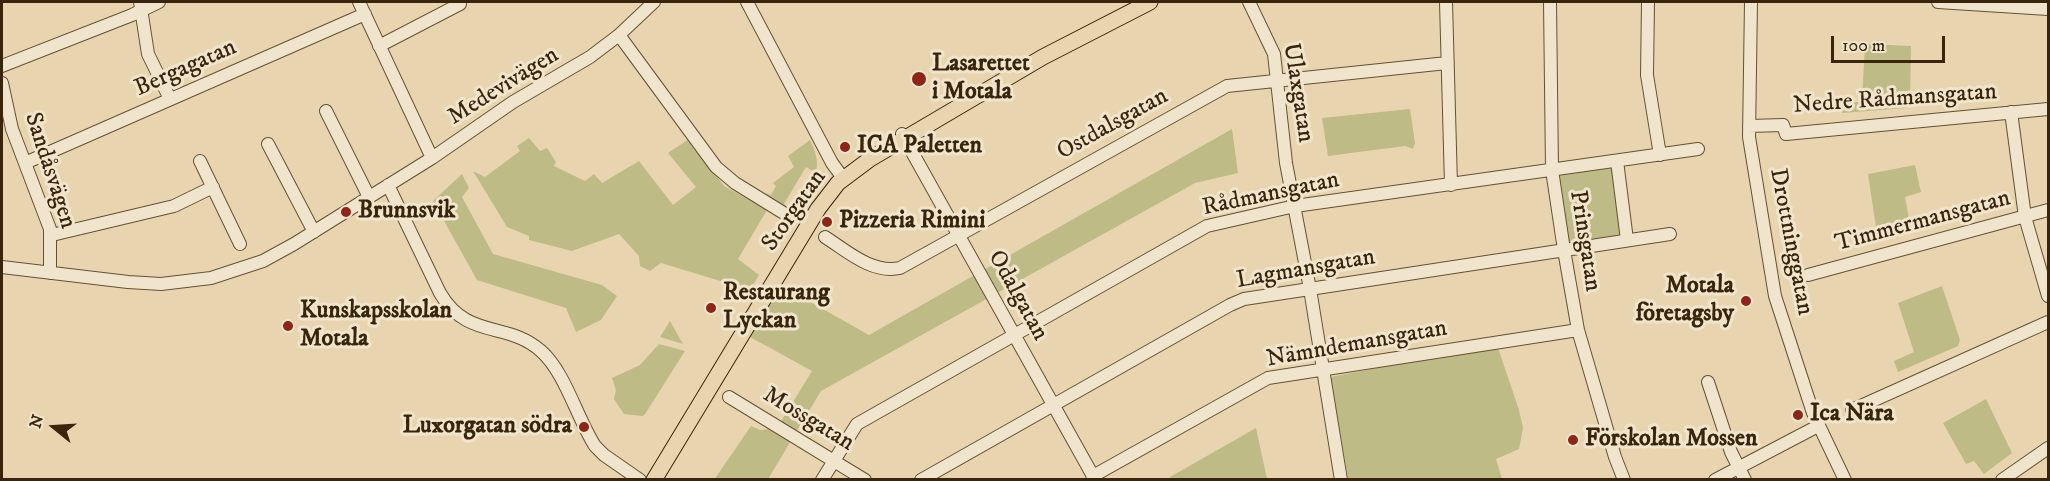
<!DOCTYPE html>
<meta charset="utf-8">
<style>
body{margin:0}
#map{position:relative;width:2050px;height:481px;overflow:hidden;background:#e8d5b0;font-family:"IM FELL DW Pica",serif}
canvas{display:block}
.frame{position:absolute;inset:0;border:3px solid #38250c;pointer-events:none}
.north{position:absolute;left:24px;top:397px;width:60px;height:60px;-webkit-text-stroke:4px #f0e4cc;paint-order:stroke;rotate:288deg;font-size:16px;font-weight:700;line-height:24px;text-align:center;color:#38250c}
.north::after{content:'';display:block;margin:auto;width:21px;height:27px;background:#38250c;clip-path:polygon(50% 0,100% 100%,50% 72%,0 100%)}
.scale{position:absolute;left:1831px;top:36px;width:114px;height:27px;box-sizing:border-box;border:3px solid #38250c;border-top:0;padding-left:8px;font-size:18px;line-height:21px;white-space:nowrap;color:#38250c;-webkit-text-stroke:4px #f0e4cc;paint-order:stroke}
</style>
<div id="map">
<canvas width="2050" height="481"></canvas>
<div class="frame"></div>
<div class="north">N</div>
<div class="scale">100 m</div>
</div>
<script>
const ctx = document.querySelector('canvas').getContext('2d');
ctx.lineJoin = 'round';
function fillPath(path, color) { ctx.fillStyle = color; ctx.fill(path, 'evenodd'); }
function strokePath(path, color, width, dash) { ctx.strokeStyle = color; ctx.lineWidth = width; ctx.lineCap = dash ? 'butt' : 'round'; ctx.setLineDash(dash || []); ctx.stroke(path); }
function write(font, color, halo, rows, align = 'center') {
  ctx.font = font + ' "IM FELL DW Pica",serif'; ctx.lineWidth = 6; ctx.setLineDash([]); ctx.textBaseline = 'middle'; ctx.strokeStyle = halo; ctx.fillStyle = color; for (const [text, x, y, turn = 0] of rows) {
    ctx.save(); ctx.translate(x, y); ctx.rotate((+turn || 0) * Math.PI / 180); ctx.textAlign = isNaN(turn) ? turn : align; if (halo) ctx.strokeText(text, 0, 0); ctx.fillText(text, 0, 0); ctx.restore();
  }
}
fillPath(new Path2D(`
 M1865,44L1911,46L1910,105L1906,108L1842,113L1843,102H1862Z
 M1410,109L1415,143L1413,149L1405,146L1328,156L1322,118Z
 M1232,129L1238,173L1195,183L821,391L768,479L714,480L751,426L760,430L777,428L812,371L750,337L782,286L869,335Z
 M529,138L540,151L547,148L556,162L554,166L585,181L594,174L602,183L639,161L673,205L696,187L668,153L689,139L724,186L767,210L738,259L759,275L750,290L661,263L650,271L640,266L639,256L619,234L572,251L529,240V236L507,227L473,171L485,177L520,151L517,146Z
 M810,140C815,151 819,161 816,173L806,167L784,204L795,212L794,214L766,197L765,193L771,195L776,186L773,183L794,167L788,156Z
 M1915,165L1921,192L1905,197L1911,230L1885,237L1884,227H1876L1868,174Z
 M1614,167L1624,236L1566,244L1555,176Z
 M462,174L469,188L462,197L493,254L602,285L617,296L601,320L576,332L566,308L477,280L433,201Z
 M1942,286L1960,340L1958,346L1898,372L1894,361L1914,352L1898,303Z
 M670,321L683,344L660,337Z
 M659,344L685,351L645,414L643,416L624,414L614,399L616,390L612,378L640,365Z
 M1497,345L1519,410L1523,428L1519,449L1496,459L1502,479H1348L1330,377Z
 M1986,399L2012,453L1984,474L1974,461L1966,464L1943,423Z
 M1256,428L1267,479H1171L1170,477Z`), '#bebb86');
const minor = new Path2D(`
 M140,2L148,54L170,99
 M359,2L432,158
 M747,2L832,163L843,178
 M1249,2L1274,54L1286,163L1310,289L1341,480
 M1446,2L1451,185
 M1550,2L1552,170L1564,250L1578,330L1615,457L1624,480
 M1648,2L1647,75L1660,155
 M1751,2L1749,137L1775,296L1813,413L1845,480
 M1938,2L2048,9
 M619,35L716,167L735,183L782,212
 M379,46L460,4L459,2
 M2,66L132,15L159,2
 M2,83L12,129L50,229V273
 M326,111L369,197
 M2011,112L2025,217L2048,296
 M1749,126L1783,125L1786,134L2048,109
 M902,134L1093,476L1092,480
 M268,144L314,232
 M200,161L240,244
 M1617,161L1627,240
 M25,163L365,14
 M388,185L440,293C467,340 508,321 541,351C565,372 577,418 595,446L604,455L640,480
 M52,235L174,206L213,187
 M825,237C847,251 872,274 900,268L1227,86L1447,63
 M2,267L128,282L161,284L211,278L263,261L294,244L432,158L513,102L590,57L619,35L654,2
 M1808,275L2048,210
 M1708,382L1731,452L1745,480
 M729,397L865,480
 M1852,410L2048,322
 M1093,476L1268,378L1578,330
 M822,480L857,424L1207,226L1295,206L1698,149
 M921,480L1230,305L1244,299L1670,234
 M1715,480L1818,426
 M2002,480L2048,448`);
const major = new Path2D(`
 M654,480L818,209L838,183L870,159L1043,57L1150,2`);
strokePath(minor, '#645135', 14);
strokePath(major, '#38250c', 17);
strokePath(minor, '#f0e4cc', 12);
strokePath(major, '#e8d5b0', 15);
for (const [x, y, r, color] of [
 [919,79,8,"#8f2418"],
 [845,147,6,"#8f2418"],
 [346,212,6,"#8f2418"],
 [827,222,6,"#8f2418"],
 [1746,301,6,"#8f2418"],
 [711,308,6,"#8f2418"],
 [288,326,6,"#8f2418"],
 [1798,415,6,"#8f2418"],
 [584,427,6,"#8f2418"],
 [1573,440,6,"#8f2418"]
]) { const dot = new Path2D(); dot.arc(x, y, r, 0, 2 * Math.PI); ctx.fillStyle = color; ctx.fill(dot); strokePath(dot, '#f0e4cc', 2); }
write('bold 24px', '#38250c', '#f0e4cc', [
 ["Lasarettet",932,65],
 ["i Motala",932,93],
 ["ICA Paletten",857,147],
 ["Brunnsvik",358,212],
 ["Pizzeria Rimini",839,222],
 ["Motala",1734,287,"right"],
 ["företagsby",1734,315,"right"],
 ["Restaurang",723,294],
 ["Lyckan",723,322],
 ["Kunskapsskolan",300,312],
 ["Motala",300,340],
 ["Ica Nära",1810,415],
 ["Luxorgatan södra",572,427,"right"],
 ["Förskolan Mossen",1585,440]
], 'left');
write('24px', '#38250c', '#f0e4cc', [
 ["Bergagatan",186,69,-24],
 ["Medevivägen",504,87,-32],
 ["Ulaxgatan",1297,93,81],
 ["Nedre Rådmansgatan",1895,100,-4],
 ["Ostdalsgatan",1113,125,-29],
 ["Sandåsvägen",49,171,72],
 ["Rådmansgatan",1271,195,-12],
 ["Storgatan",795,211,-55],
 ["Timmermansgatan",1923,222,-15],
 ["Prinsgatan",1584,241,81],
 ["Drottninggatan",1790,242,79],
 ["Lagmansgatan",1306,270,-10],
 ["Odalgatan",1017,296,61],
 ["Nämndemansgatan",1357,345,-10],
 ["Mossgatan",808,420,31]
]);
</script>
